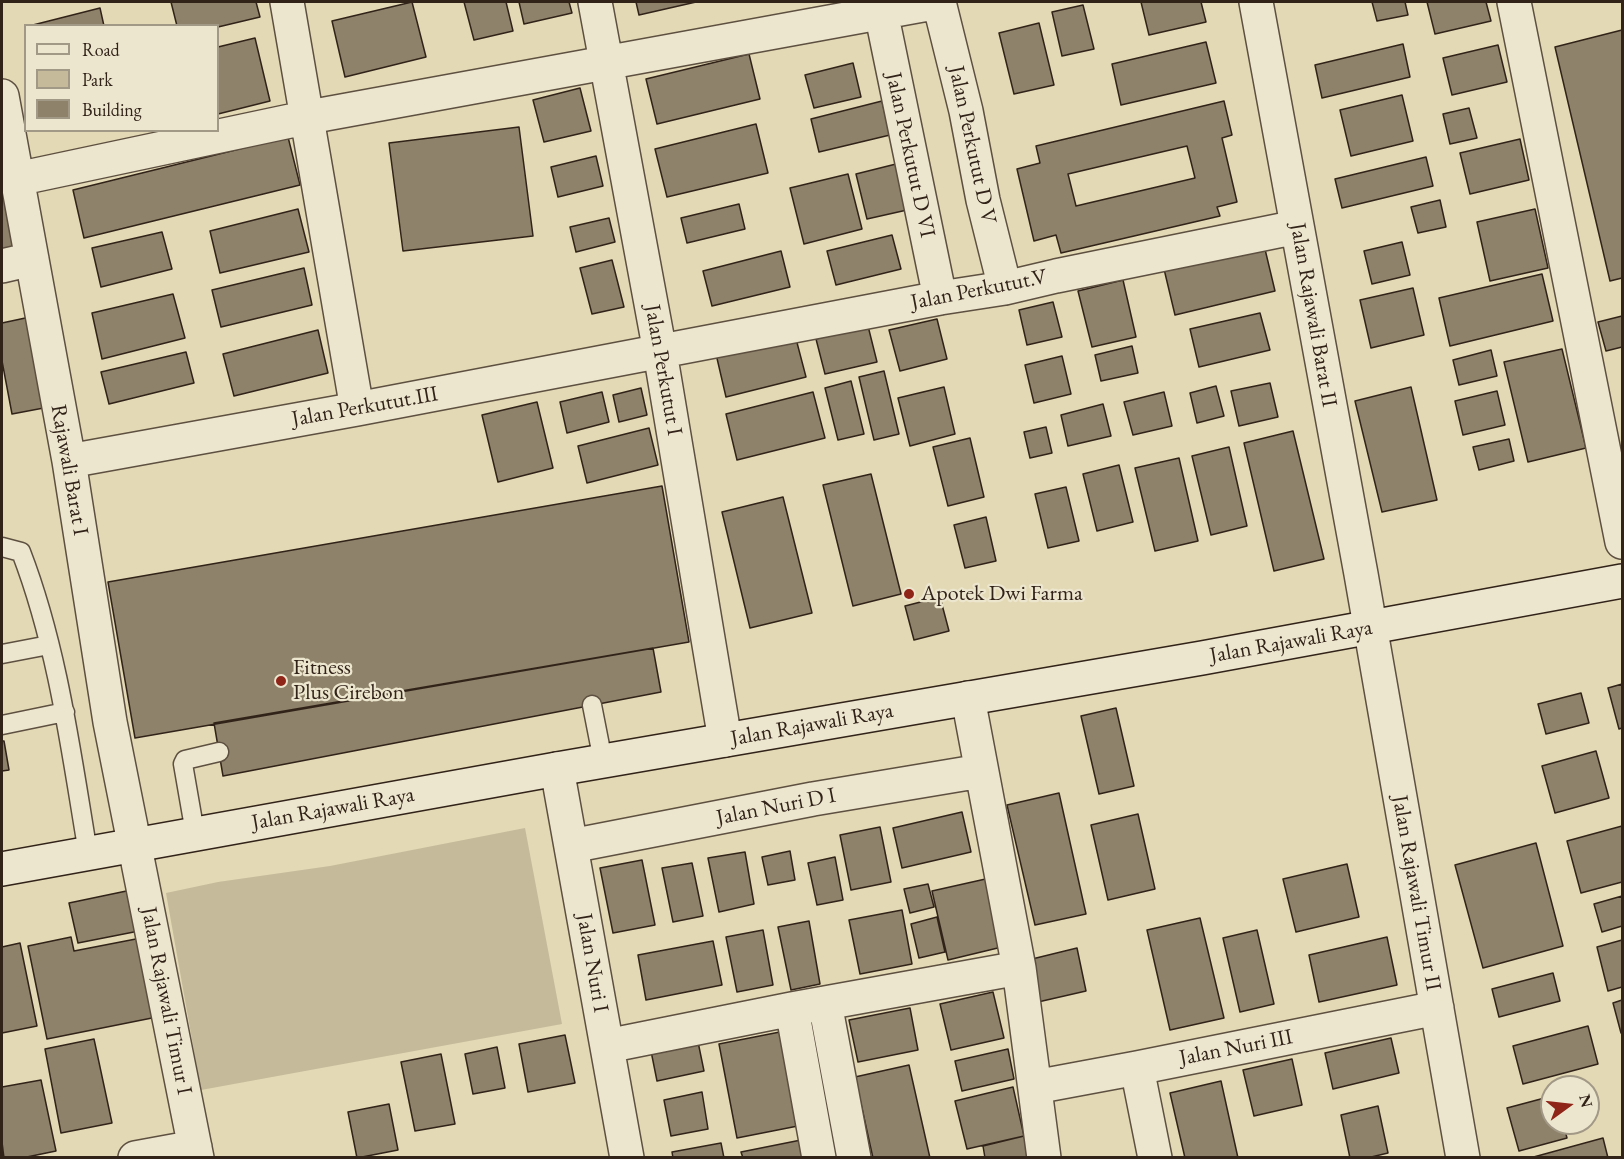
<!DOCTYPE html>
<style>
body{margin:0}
#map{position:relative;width:1624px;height:1159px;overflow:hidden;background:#e3d9b5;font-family:"EB Garamond",serif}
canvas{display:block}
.frame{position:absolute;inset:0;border:3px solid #322319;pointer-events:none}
.legend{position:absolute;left:24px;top:24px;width:195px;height:108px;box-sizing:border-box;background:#ede6cf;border:2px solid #a29886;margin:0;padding:8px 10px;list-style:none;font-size:18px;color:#322319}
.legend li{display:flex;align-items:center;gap:12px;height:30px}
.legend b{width:30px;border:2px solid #a29886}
.north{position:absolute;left:1540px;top:1075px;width:60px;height:60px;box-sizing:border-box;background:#ede6cf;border:2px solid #a29886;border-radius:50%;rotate:75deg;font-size:16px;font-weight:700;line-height:24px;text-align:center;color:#322319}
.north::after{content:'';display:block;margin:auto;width:21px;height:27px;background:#8f2418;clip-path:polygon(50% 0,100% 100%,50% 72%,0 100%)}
</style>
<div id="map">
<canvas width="1624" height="1159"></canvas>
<div class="frame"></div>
<ul class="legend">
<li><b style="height:8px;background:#ede6cf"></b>Road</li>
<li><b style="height:16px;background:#c5ba9a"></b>Park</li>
<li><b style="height:16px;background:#8e826a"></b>Building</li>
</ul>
<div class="north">N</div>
</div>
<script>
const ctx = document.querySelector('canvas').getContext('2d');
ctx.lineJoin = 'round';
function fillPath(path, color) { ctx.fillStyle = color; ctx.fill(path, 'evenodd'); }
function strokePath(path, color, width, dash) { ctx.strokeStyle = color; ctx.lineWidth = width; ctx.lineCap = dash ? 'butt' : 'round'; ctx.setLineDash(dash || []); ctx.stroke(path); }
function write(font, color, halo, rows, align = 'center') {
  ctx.font = font + ' "EB Garamond",serif'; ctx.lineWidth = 4.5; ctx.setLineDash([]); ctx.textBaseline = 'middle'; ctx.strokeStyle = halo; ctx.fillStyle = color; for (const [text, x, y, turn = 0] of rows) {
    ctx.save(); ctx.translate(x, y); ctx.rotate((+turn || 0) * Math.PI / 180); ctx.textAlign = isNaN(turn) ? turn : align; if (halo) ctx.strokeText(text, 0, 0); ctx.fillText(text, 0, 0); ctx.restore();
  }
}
fillPath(new Path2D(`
 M525,828L562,1024L201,1090L166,893L218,882L330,866Z`), '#c5ba9a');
const building = new Path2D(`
 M171,2H256L260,17L218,27V26H177Z
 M412,2L426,57L345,77L332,21Z
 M464,2H506L513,31L474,40Z
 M519,2H569L572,13L524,24Z
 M636,2H696L639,15Z
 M1141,2H1201L1206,22L1149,35Z
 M1372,2H1405L1408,15L1377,21Z
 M1427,2H1486L1491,21L1435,34Z
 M1083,5L1094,49L1062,56L1052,12Z
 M100,8L104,26H29Z
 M1039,23L1054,85L1014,94L999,33Z
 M1622,30V278L1610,281L1555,47Z
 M255,38L270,101L218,114V47Z
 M1206,42L1216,83L1121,105L1112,64Z
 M1403,44L1410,77L1322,98L1315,65Z
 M1498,45L1507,82L1452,95L1443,58Z
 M749,54L760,99L657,124L646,79Z
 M853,63L861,97L814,108L805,75Z
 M580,88L591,131L544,142L533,100Z
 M1402,95L1413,141L1351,156L1340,110Z
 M882,101L890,135L819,152L811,119Z
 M1224,101L1232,135L1222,138L1237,202L1217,207L1220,216L1061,253L1056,235L1034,241L1017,169L1040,163L1036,146ZM1187,146L1195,178L1076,206L1068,174Z
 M1469,108L1477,138L1450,144L1443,114Z
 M756,124L768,173L667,197L655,149Z
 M519,127L533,236L403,251L389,143Z
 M288,137L300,185L84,238L73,190Z
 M1520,139L1529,180L1470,194L1460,153Z
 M596,156L603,186L558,197L551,167Z
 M1426,157L1433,186L1342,208L1335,179Z
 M896,164L907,210L867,219L856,174Z
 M848,174L862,229L804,244L790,188Z
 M2,183L16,247L2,250Z
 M1440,200L1446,227L1418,233L1411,207Z
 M739,204L745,229L687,243L681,218Z
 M298,209L309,252L220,273L210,231Z
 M1535,209L1548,268L1490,281L1477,222Z
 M609,218L615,242L576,252L570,227Z
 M162,232L172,269L101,287L92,248Z
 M892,235L901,269L836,285L827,251Z
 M1402,242L1410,275L1372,284L1364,251Z
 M1264,245L1275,291L1175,315L1164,269Z
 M781,251L790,287L712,306L703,271Z
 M612,260L624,307L592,314L580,268Z
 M304,268L312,305L221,327L212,290Z
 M1542,274L1553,321L1450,346L1439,298Z
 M1123,280L1136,337L1092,347L1078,291Z
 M1413,288L1424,335L1371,348L1360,300Z
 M173,294L185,338L102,359L92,313Z
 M1053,302L1062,337L1027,345L1019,310Z
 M1260,313L1270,350L1199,367L1190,329Z
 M1622,316V347L1606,351L1598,322Z
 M30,317L49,407L12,414L2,361V323Z
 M937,319L947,359L900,371L889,330Z
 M868,326L877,362L825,374L816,339Z
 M318,330L328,373L234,396L223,354Z
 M795,335L806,377L726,397L716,354Z
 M1132,346L1138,373L1101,381L1095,355Z
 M1562,349L1586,448L1528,462L1504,362Z
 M1491,350L1497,376L1459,385L1453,360Z
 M186,352L194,383L109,404L101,372Z
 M1062,356L1071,394L1034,403L1025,365Z
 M884,371L899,434L874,440L859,377Z
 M851,381L864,434L838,440L825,388Z
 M1270,383L1278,417L1239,426L1231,391Z
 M1216,386L1224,416L1197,423L1190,393Z
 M944,387L955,434L910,446L898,398Z
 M1411,387L1437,500L1382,512L1355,401Z
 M641,388L647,415L619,422L613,395Z
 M1497,391L1505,425L1463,435L1455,401Z
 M602,392L609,422L567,433L560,402Z
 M813,392L825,438L737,460L726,414Z
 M1164,392L1172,426L1133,435L1124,402Z
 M537,402L553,468L498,482L482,415Z
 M1103,404L1111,436L1068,446L1061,415Z
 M1046,427L1052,453L1030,458L1024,432Z
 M649,428L658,465L587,483L578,446Z
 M1293,431L1324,559L1274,571L1244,443Z
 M970,438L984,497L948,506L933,447Z
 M1509,439L1514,461L1479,470L1473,447Z
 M1229,447L1247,526L1211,535L1192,456Z
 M1179,458L1198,541L1155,551L1135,468Z
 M1119,465L1133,522L1097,531L1083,474Z
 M871,474L901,594L853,606L823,485Z
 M662,486L689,642L135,738L108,582Z
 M1066,487L1079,541L1048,548L1035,494Z
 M783,497L812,613L750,628L722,512Z
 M986,517L996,561L965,568L954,525Z
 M940,597L949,631L914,640L905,606Z
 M653,648L661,692L223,776L214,723Z
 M1622,684V728L1619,729L1608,688Z
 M1581,693L1589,723L1546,734L1538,704Z
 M1116,708L1134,786L1099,794L1081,716Z
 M2,741H4L9,770L2,771Z
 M1596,751L1609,798L1555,813L1542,766Z
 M1059,793L1086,914L1035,925L1007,805Z
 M962,812L971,852L902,868L893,828Z
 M1138,814L1155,889L1108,900L1091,825Z
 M1622,826V882L1581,893L1567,841Z
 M880,827L891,882L851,890L840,835Z
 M1536,843L1563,946L1483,968L1455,865Z
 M790,851L795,880L768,885L762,857Z
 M745,852L754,904L719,912L708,858Z
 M835,857L843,900L817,905L808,863Z
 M642,860L655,925L613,933L600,868Z
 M692,863L703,916L673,922L662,868Z
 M1347,864L1359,917L1296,932L1283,879Z
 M990,878L1006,946L948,960L932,891Z
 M928,884L934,907L910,913L904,889Z
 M136,889L144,930L78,943L69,903Z
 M1622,896V926L1602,932L1594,904Z
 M902,910L912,964L860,974L849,920Z
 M937,917L945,952L919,958L911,924Z
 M1200,918L1224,1018L1170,1030L1147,930Z
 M809,921L820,984L791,990L778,927Z
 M763,930L773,985L737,992L726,937Z
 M1257,930L1274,1004L1240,1012L1223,938Z
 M71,937L74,951L141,938L157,1017L47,1039L28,946Z
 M1387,937L1397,985L1319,1002L1309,955Z
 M1622,940V987L1608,991L1597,947Z
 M713,941L722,985L646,1000L638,955Z
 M20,943L37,1026L2,1033V947Z
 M1077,948L1086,991L1038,1002L1028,960Z
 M1553,973L1560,1001L1499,1017L1492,989Z
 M993,992L1004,1038L951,1050L940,1004Z
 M1622,1000V1032L1621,1033L1613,1003Z
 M910,1008L918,1050L858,1062L849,1020Z
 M1588,1026L1598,1064L1523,1084L1513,1046Z
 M790,1030L808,1124L737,1138L719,1044Z
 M565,1035L575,1083L528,1092L519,1044Z
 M697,1037L704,1071L657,1081L650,1046Z
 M1391,1038L1399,1073L1333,1089L1325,1053Z
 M94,1039L112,1123L61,1133L45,1049Z
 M497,1047L505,1088L473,1094L465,1054Z
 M1008,1049L1014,1079L962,1091L955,1061Z
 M441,1054L455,1124L415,1131L401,1062Z
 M1292,1059L1302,1105L1254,1116L1243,1070Z
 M909,1065L930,1158H873L855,1077Z
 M41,1080L56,1151L22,1158H4L2,1142V1087Z
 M1221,1081L1238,1158H1185L1170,1093Z
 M1013,1087L1024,1136L967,1149L955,1101Z
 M702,1092L708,1129L671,1136L664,1100Z
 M1552,1096V1123H1563L1567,1138L1519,1151L1507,1108Z
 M389,1104L398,1150L357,1158L348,1112Z
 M1378,1106L1388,1153L1367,1158H1350L1341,1115Z
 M1024,1136L1029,1158H985L983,1146Z
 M811,1138L815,1158H743L741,1152Z
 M1603,1138L1608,1158H1530Z
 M721,1143L724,1158H673L672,1152Z`);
fillPath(building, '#8e826a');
strokePath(building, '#322319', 1.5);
const lane = new Path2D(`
 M2,547L21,552C58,648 71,752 88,853
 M2,654L49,645
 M592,705L603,761
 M2,725L65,712
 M195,833L183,764L185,760L219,752`);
const street = new Path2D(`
 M287,2L357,409
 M595,2L660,352L725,740
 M879,2L940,298
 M939,2L966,111L983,200L1005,288
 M1256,2L1361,574L1463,1158
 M1514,2L1622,542
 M2,96L69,461L110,722L197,1158
 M17,179L309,117L939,2
 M2,266L32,259
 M69,461L357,409L940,298L1005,288L1056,276L1297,227
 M968,698L1019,968L1044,1158
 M557,769L627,1158
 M571,846L813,799L981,771
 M825,1003L854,1158
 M792,1009L819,1158
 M607,1046L792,1009L1019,968
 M1137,1068L1155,1158
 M1035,1087L1137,1068L1437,1008
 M135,1158L195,1147`);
const secondary = new Path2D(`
 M2,869L557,769L1202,658L1622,581`);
strokePath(lane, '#5e5040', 21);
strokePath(street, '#5e5040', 36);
strokePath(secondary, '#322319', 36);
strokePath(lane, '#ede6cf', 18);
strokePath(street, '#ede6cf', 33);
strokePath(secondary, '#ede6cf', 33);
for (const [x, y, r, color] of [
 [909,594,6,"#8f2418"],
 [281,681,6,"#8f2418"]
]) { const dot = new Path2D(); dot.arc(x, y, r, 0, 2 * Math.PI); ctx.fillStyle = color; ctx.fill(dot); strokePath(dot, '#ede6cf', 2); }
write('22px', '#322319', '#ede6cf', [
 ["Jalan Perkutut D V",972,145,78],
 ["Jalan Perkutut D VI",910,155,78],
 ["Jalan Perkutut.V",979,290,-11],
 ["Jalan Rajawali Barat II",1313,315,80],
 ["Jalan Perkutut I",663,370,80],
 ["Jalan Perkutut.III",365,407,-10],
 ["Rajawali Barat I",69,470,80],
 ["Jalan Rajawali Raya",1291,642,-10],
 ["Jalan Rajawali Raya",812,725,-10],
 ["Jalan Nuri D I",776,807,-11],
 ["Jalan Rajawali Raya",333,809,-10],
 ["Jalan Rajawali Timur II",1416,893,80],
 ["Jalan Nuri I",592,963,80],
 ["Jalan Rajawali Timur I",166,1001,79],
 ["Jalan Nuri III",1236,1048,-11]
]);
write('22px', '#322319', '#ede6cf', [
 ["Apotek Dwi Farma",921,594],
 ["Fitness",293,668],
 ["Plus Cirebon",293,693]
], 'left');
</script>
